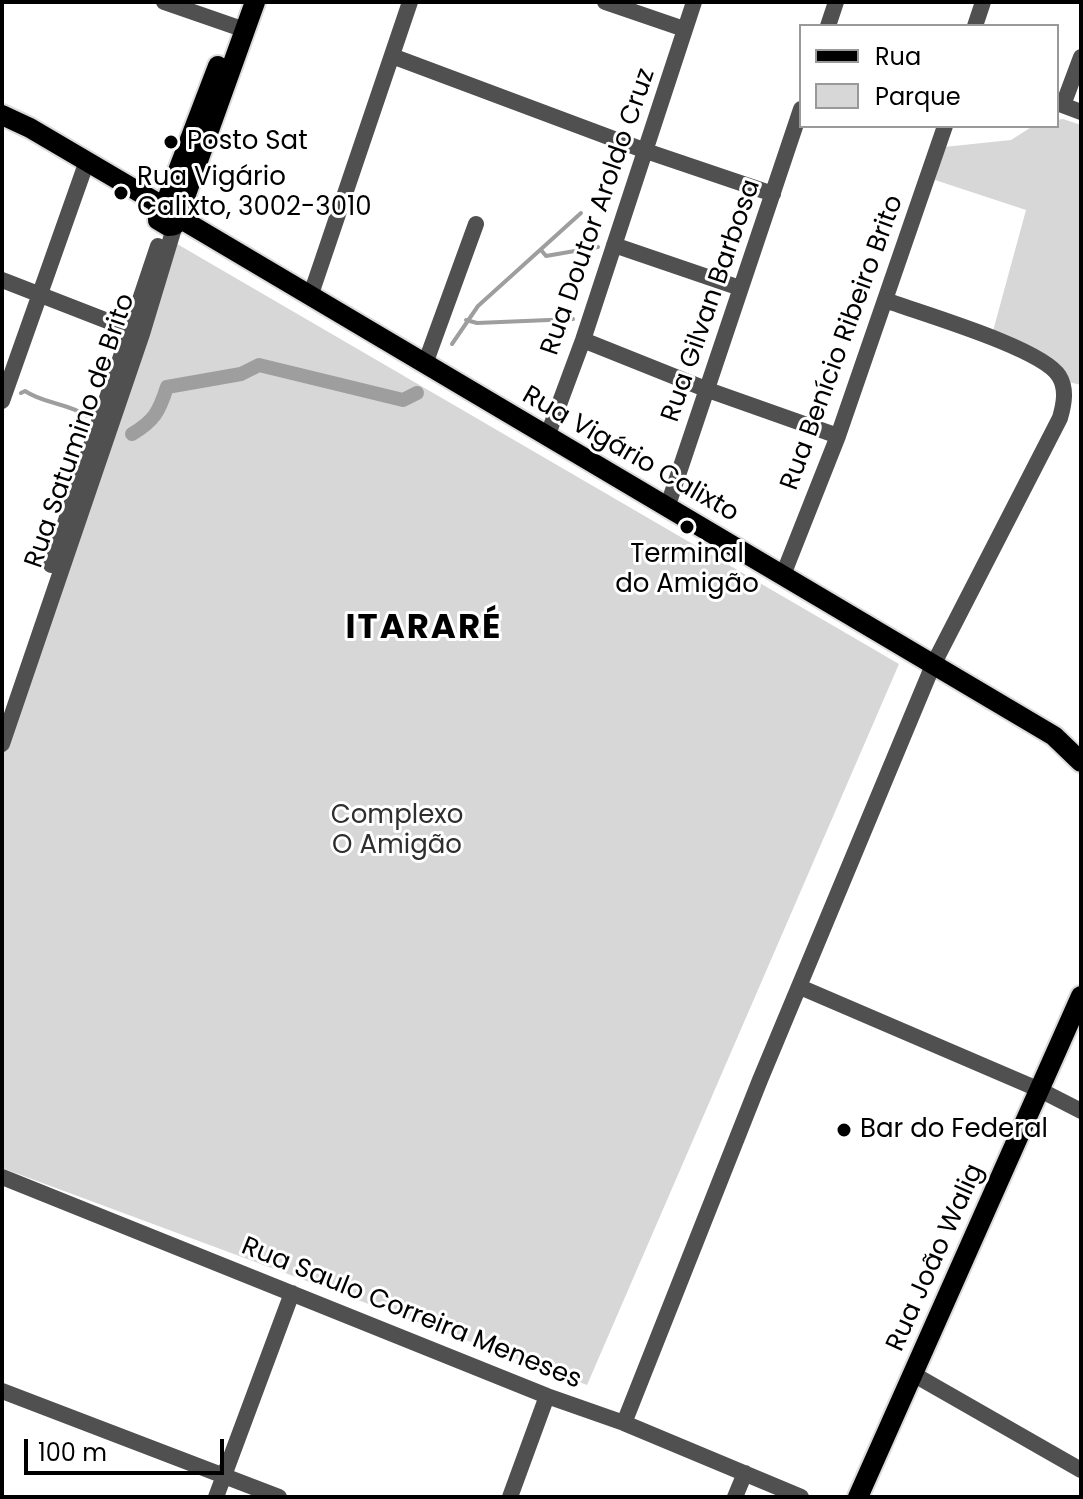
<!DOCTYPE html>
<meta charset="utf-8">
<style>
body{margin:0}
#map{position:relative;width:1083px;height:1499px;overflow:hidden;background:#fff;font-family:Poppins,sans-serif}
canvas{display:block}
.frame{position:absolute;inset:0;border:4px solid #000;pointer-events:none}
.legend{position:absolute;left:799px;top:24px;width:260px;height:104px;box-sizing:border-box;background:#fff;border:2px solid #999;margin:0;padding:10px 14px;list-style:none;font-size:24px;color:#000}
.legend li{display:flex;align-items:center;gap:16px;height:40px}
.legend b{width:40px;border:2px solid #999}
.scale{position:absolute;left:24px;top:1439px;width:200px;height:36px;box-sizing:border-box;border:4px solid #000;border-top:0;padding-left:10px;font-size:24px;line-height:28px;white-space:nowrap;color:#000;-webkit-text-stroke:6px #fff;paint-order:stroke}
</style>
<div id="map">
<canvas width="1083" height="1499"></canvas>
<div class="frame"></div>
<ul class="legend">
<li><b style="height:10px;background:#000"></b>Rua</li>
<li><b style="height:22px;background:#d7d7d7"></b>Parque</li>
</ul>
<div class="scale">100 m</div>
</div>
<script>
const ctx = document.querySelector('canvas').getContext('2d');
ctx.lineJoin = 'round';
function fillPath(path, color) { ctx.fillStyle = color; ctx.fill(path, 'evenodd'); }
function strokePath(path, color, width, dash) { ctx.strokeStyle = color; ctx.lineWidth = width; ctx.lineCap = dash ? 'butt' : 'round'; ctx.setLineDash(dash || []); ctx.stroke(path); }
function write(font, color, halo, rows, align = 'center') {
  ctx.font = font + ' Poppins,sans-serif'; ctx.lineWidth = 6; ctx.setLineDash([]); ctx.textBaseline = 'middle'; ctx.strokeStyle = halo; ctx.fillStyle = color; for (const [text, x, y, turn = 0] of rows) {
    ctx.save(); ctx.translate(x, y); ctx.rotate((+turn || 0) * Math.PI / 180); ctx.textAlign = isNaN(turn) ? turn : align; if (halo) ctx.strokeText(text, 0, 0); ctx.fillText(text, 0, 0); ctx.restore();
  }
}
fillPath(new Path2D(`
 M1063,119L1081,125V385L1069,382L993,331L1026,210L935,180L944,147L1011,140L1033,126H1057V120Z
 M172,241L899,664L587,1385L2,1168V743Z`), '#d7d7d7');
strokePath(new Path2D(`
 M541,250L546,256L598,247
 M466,320L477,323L573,319
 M452,344L478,306L581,213
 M21,393L25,391C44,404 68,403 87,416L95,414`), '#9e9e9e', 4);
strokePath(new Path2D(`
 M132,434C154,421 159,412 167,387L241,374L259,365L403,400L417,393`), '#9e9e9e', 14);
const major = new Path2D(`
 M2,115L30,128L161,205
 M166,202L218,66
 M181,208L173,202L164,203L158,208V220L168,226C179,226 182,218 181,208L255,2
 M181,219L1054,736L1081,762
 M858,1497L1081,996`);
strokePath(major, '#dbdbdb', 24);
strokePath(new Path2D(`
 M164,2L245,30
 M605,2L684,29
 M828,26L836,2
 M975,26L983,2
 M392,56L646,151L773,194
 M1057,103L1081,112
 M1063,105L1081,57
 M614,245L740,288
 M2,280L141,334
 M311,294L410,2
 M583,340L708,390L838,436
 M425,364L476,224
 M2,401L87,161
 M547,437L583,340L694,2
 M667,508L801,109
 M51,565L158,246
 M783,575L838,436L945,126
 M2,744L142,334L175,225
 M800,987L1040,1090L1081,1111
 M2,1177L547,1396L624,1423L801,1497
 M913,1374L1081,1470
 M2,1391L279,1497
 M624,1423L760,1080L933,665L1060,418C1064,404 1067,389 1059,376C1042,348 920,313 885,300
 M216,1497L292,1293
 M510,1497L547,1396
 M735,1497L745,1473`), '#505050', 16);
strokePath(major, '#000', 20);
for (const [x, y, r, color] of [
 [171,142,8,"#000"],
 [121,193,8,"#000"],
 [687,527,8,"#000"],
 [844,1130,8,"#000"]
]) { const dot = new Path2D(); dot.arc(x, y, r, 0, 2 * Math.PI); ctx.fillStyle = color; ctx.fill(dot); strokePath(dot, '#fff', 3); }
write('26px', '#000', '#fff', [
 ["Posto Sat",187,142],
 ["Rua Vigário",137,178],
 ["Calixto, 3002-3010",137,208],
 ["Terminal",687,555,"center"],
 ["do Amigão",687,585,"center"],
 ["Bar do Federal",860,1130]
], 'left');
write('26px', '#000', '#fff', [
 ["Rua Doutor Aroldo Cruz",599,212,-71],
 ["Rua Gilvan Barbosa",712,301,-71],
 ["Rua Benício Ribeiro Brito",843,343,-70],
 ["Rua Satumino de Brito",81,431,-71],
 ["Rua Vigário Calixto",630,455,30],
 ["Rua João Walig",936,1258,-66],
 ["Rua Saulo Correira Meneses",411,1314,22]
]);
write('26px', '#2e2e2e', '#fff', [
 ["Complexo",397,816],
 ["O Amigão",397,846]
]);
ctx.letterSpacing = '2px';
write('bold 34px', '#000', '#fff', [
 ["ITARARÉ",424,629]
]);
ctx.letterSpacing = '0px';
</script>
